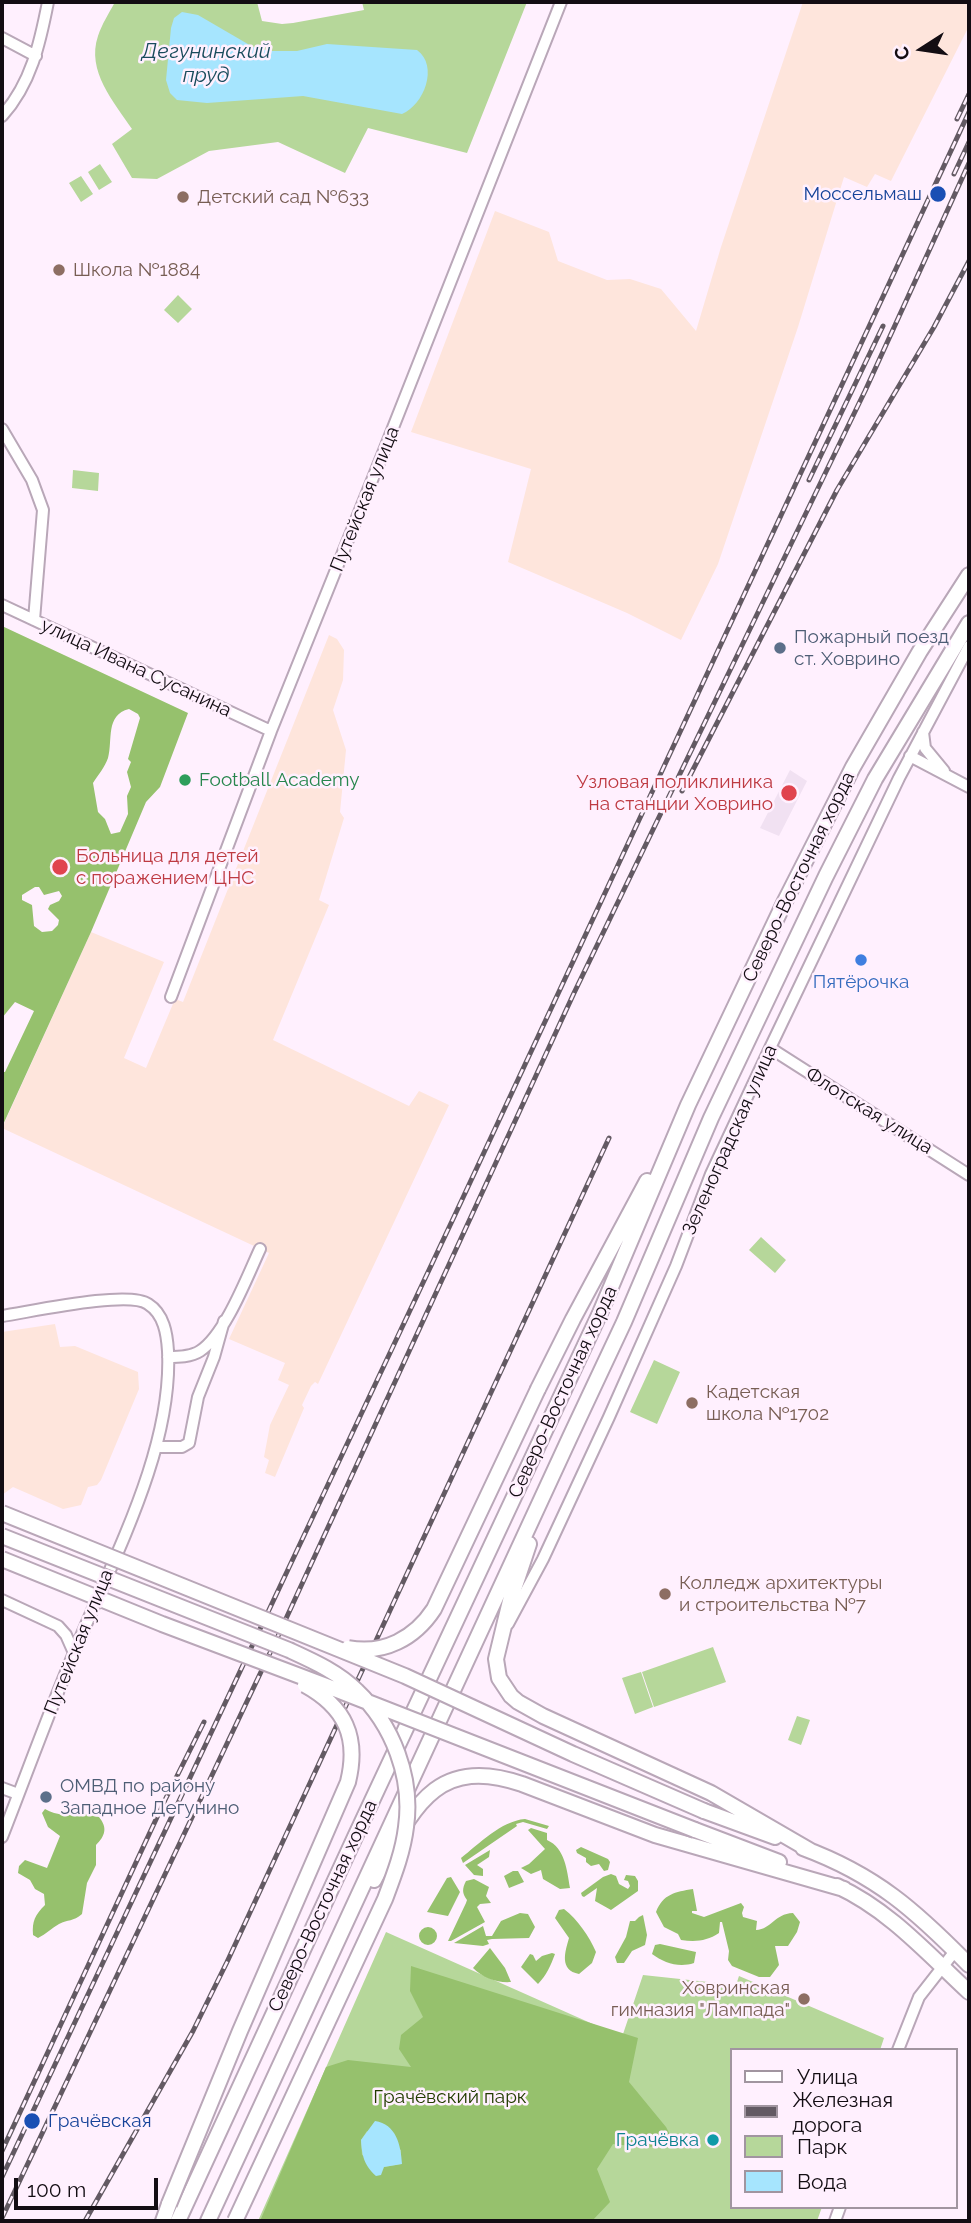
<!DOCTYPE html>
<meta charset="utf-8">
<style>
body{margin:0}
#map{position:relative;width:971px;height:2223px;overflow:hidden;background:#fff0fe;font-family:Raleway,sans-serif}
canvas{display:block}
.frame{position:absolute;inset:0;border:4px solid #130d13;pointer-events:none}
.legend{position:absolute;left:730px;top:2048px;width:228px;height:161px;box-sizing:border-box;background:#fff0fe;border:2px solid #a195a0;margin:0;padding:9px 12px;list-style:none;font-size:21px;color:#130d13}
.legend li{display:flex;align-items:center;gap:14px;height:35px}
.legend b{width:35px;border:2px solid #a195a0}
.north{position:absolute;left:887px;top:14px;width:70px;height:70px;-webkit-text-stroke:5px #fff0fe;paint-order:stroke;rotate:258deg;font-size:19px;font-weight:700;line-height:28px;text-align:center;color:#130d13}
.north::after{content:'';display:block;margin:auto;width:24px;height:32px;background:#130d13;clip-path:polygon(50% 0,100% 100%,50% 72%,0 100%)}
.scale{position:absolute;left:14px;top:2178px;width:144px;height:32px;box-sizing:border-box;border:4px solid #130d13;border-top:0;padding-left:9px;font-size:21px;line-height:24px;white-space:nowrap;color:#130d13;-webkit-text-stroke:5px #fff0fe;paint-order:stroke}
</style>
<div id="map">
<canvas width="971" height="2223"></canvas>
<div class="frame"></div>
<ul class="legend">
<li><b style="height:9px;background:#fff"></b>Улица</li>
<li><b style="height:9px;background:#635a63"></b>Железная дорога</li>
<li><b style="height:19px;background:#b6d79a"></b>Парк</li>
<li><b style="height:19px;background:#a6e5fe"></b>Вода</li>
</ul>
<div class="north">С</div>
<div class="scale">100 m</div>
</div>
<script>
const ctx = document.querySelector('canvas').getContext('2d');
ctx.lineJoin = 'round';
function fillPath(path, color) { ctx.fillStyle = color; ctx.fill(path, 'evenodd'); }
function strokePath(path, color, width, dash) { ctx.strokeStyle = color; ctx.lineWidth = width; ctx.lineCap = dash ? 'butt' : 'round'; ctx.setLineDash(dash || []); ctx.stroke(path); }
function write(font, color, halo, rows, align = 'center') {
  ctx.font = font + ' Raleway,sans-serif'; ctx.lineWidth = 5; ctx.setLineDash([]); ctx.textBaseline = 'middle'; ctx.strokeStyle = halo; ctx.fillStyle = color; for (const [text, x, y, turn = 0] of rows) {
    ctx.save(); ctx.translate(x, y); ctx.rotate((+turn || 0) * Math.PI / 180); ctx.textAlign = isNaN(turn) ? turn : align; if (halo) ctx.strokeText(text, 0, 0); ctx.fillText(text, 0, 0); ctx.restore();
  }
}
fillPath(new Path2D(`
 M803,2H969V26L891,181L875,174L867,187L844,177L798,327L718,564L681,640L627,613L508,562L531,469L411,432L495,211L549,232L558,261L607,280L630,279L661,289L696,331L721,247Z
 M329,635L337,639L344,650L343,680L333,710L346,750L340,812L344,818L319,900L329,905L273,1040L409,1106L419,1091L449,1105L318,1384L315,1382L311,1386L302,1405L304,1408L275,1477L265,1473L269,1460L264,1457L270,1425L289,1385L278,1380L285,1363L229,1339L269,1253L2,1128L91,932L164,962L124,1058L146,1068L175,999L183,1002Z
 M55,1324L60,1347L75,1346L138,1372L139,1389L101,1480L97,1485L88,1487L81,1505L63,1509L13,1487L2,1495V1332Z`), '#fee5dc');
fillPath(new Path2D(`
 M790,770L807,781L779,836L760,828Z`), '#f1e1f2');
fillPath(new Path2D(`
 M115,2H257L262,21L282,24L293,23L364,10L362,2H527L467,153L368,128L345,173L278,142L209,151L157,179L132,178L112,144L132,129C114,102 86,71 98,36C102,24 109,13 115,2Z
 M100,164L112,182L99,190L88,172Z
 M81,176L93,194L81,202L69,183Z
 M178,295L192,309L178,323L164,310Z
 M73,470L99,473L98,491L72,488Z
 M761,1237L786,1260L775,1273L749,1250Z
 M654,1360L680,1372L657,1424L630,1412Z
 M713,1647L726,1682L654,1707L642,1672Z
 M641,1672L653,1707L635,1714L622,1678Z
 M797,1716L810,1720L801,1745L788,1740Z
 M386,1932L622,2037L643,1975L736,1985L739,1976L884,2038L880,2050H731V2207H822L817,2221H258Z`), '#b6d79a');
fillPath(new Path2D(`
 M2,626L188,713L160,787L146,802L91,932L2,1127V1072H5L34,1011L15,1002L2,1018ZM129,709L138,714L140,718L128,759L131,762L127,772L131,787L127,796L128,814L120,832L111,834L105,819L98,812L93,783C98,775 105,767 108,758C113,740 105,715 129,709ZM35,887H39L44,895L59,891L62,896L59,901L50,905L48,909L59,920L58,925L52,931L42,932L34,926L32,905L22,900V895Z
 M45,1809C56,1816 70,1816 82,1810L85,1814L99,1817C108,1828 105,1836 96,1845V1865L87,1883L82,1914C73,1922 68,1919 59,1924C52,1928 46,1934 38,1938L33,1935C32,1921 35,1915 45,1905L44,1894L35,1889L30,1880L18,1873L19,1866L25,1860L47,1868L60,1836L48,1827L42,1813Z
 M525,1819L549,1826L547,1829L523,1822L516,1824L517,1826L463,1863L461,1858C479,1844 501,1821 525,1819Z
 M531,1828L547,1833V1840C565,1848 567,1870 570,1888L560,1889L543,1879L541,1870L531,1874L521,1868L529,1864L545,1849L528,1830Z
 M581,1847L608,1859L610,1862L608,1870L604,1871L599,1864L591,1866L586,1862V1858L577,1853L576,1850Z
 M490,1850L489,1857L477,1865L483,1869V1876L474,1875L465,1865Z
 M513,1871H518L524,1882L509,1888L504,1876Z
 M611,1874L616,1876L619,1884L628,1889L630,1886L628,1881L624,1880L626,1875L635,1876L638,1881V1891L611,1910L595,1901L597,1888L584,1897L582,1896L581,1893L603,1877Z
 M451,1877L460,1892L448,1916L427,1912L447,1878Z
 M474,1879L489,1887L486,1896L491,1903L480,1904L477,1907L485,1922L451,1941H448L466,1903L467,1900C462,1893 462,1889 466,1881Z
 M693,1889L697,1911H692V1913L704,1917L741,1903L744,1907L742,1913L743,1917L757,1921L756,1930C772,1929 774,1914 793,1913L800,1922L797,1932L788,1946H775L779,1965L770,1977H759L732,1966L728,1960L729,1951L722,1922H720L719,1933C707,1941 696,1942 681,1940L678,1934L664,1927L656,1912C663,1894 675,1892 693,1889Z
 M564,1909C578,1920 589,1936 596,1952L592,1963L579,1974C559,1970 565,1952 569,1938L555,1918L559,1910Z
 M520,1913L528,1914L535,1927L529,1938L492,1939L487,1940L489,1944L483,1946L454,1943L483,1926L486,1936H492L501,1921Z
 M643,1915L647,1935L645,1945L632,1951L624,1963H617L615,1957L626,1937L630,1921H635L639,1917Z
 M419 1936a9 9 0 1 1 18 0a9 9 0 1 1-18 0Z
 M660,1944L696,1952L694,1963C679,1968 664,1963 652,1954L655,1945Z
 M490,1948L505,1968L511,1982C497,1983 483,1978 473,1968Z
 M552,1953L555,1954C551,1965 546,1976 538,1984L521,1967L530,1954L533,1955L536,1961L542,1956Z
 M411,1966L638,2038L629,2082L666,2127L676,2146L640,2147L613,2144L597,2169L610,2202L592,2221H260L326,2067L348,2060L411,2067L399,2049L401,2035L423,2017L410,1991ZM367,2131L401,2150V2164L384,2167L362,2155L361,2140Z`), '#96c16d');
fillPath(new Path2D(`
 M182,12L198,15L253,47L270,51H297L327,44L417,50C439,66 424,105 402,114L303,96L207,103L177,100L170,93L166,80L171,28L174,18Z
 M375,2121C396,2124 401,2145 402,2164L384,2167L381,2175L376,2176C364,2165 362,2156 361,2140Z`), '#a6e5fe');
const minor = new Path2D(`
 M2,38L36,56
 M2,116C31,84 40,43 48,2
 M2,429L32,480L43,510L34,620
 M2,605L271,731
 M923,732L925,748L944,771
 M910,756L969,787
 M171,997L271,731L385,448L561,2
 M770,1048L969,1175
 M2,1316C30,1312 128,1290 148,1304C164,1314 167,1334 168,1351C173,1451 111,1562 74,1653C48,1714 26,1776 2,1837
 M168,1357C178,1357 191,1357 200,1351C225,1335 247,1277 260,1249
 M156,1447H182L189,1443L198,1397L214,1357L224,1321
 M2,1600L58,1626L66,1635L74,1653
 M508,1624L543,1559L609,1417L676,1266L711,1174L770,1048L899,778L969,646
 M2,1788L18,1794
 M898,2050L919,1997L955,1951
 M835,2221L840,2207`);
const major = new Path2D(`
 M538,1389L573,1319L647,1181
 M529,1544L510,1601L496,1659L499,1678L511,1696L518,1702L543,1716L711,1793L811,1851
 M704,1811L775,1837
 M695,1830L779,1862
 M803,1848C876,1875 916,1911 969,1965
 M374,1880C411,1814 432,1753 522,1784L655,1835L844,1889
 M837,1886C889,1910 927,1953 969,1992
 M163,2221L169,2204
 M178,2221L355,1837L600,1313L688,1105L784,903L853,767L920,651L969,575
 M208,2221L570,1437L624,1322L711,1118L826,876L875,779L969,623`);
strokePath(minor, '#b9a7b8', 14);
strokePath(major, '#b9a7b8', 18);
strokePath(minor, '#fff', 10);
strokePath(major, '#fff', 14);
const rail = new Path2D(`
 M957,119L969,94
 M954,174L969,142
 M809,480L883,326
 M682,791L837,490L934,327L969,261
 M2,2151L165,1800L204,1722
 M2,2177L453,1219L969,112
 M2,2218L278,1636L574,993L865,391L969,163
 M85,2221L193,2031L227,1962L609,1138`);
strokePath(rail, '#635a63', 5);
strokePath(rail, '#fff0fe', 2.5, [8]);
const majorBridge = new Path2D(`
 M2,1513L405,1676L573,1754L704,1811
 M2,1536L289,1650C313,1661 338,1672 357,1691C393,1725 413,1778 406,1827C403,1852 394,1875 385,1899L235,2221
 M2,1559L162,1624L337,1690L695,1830
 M348,1648C384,1655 415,1638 434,1609L538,1389
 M169,2204L240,2031L348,1782C359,1737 345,1707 305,1685`);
strokePath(majorBridge, '#b9a7b8', 18, []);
strokePath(majorBridge, '#fff', 14);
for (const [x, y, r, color] of [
 [938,194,9,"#1a4fb4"],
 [183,197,7,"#8d6e63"],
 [59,270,7,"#8d6e63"],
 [780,648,7,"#5c6f8a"],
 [185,780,7,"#2e9e5b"],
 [789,793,9,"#e0444e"],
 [60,867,9,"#e0444e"],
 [861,960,7,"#3f7fe0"],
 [692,1403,7,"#8d6e63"],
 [665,1594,7,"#8d6e63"],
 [46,1797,7,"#5c6f8a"],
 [804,1999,7,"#8d6e63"],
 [32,2121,9,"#1a4fb4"],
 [713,2140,7,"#0f9aa8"]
]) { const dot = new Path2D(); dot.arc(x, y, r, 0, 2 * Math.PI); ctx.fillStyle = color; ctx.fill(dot); strokePath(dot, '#fff0fe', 2.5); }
write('19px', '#164399', '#fff0fe', [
 ["Моссельмаш",922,194],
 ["Грачёвская",48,2121,"left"]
], 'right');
write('19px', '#785e54', '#fff0fe', [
 ["Детский сад №633",197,197],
 ["Школа №1884",73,270],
 ["Кадетская",706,1392],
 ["школа №1702",706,1414],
 ["Колледж архитектуры",679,1583],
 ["и строительства №7",679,1605],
 ["Ховринская",790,1988,"right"],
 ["гимназия \"Лампада\"",790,2010,"right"]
], 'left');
write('19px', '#130d13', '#fff0fe', [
 ["Путейская улица",365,499,-68],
 ["улица Ивана Сусанина",136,668,25],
 ["Северо-Восточная хорда",799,877,-64],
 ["Флотская улица",869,1111,32],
 ["Зеленоградская улица",730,1140,-66],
 ["Северо-Восточная хорда",563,1392,-65],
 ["Путейская улица",79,1642,-68],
 ["Северо-Восточная хорда",323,1906,-65]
]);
write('19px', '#4e5e75', '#fff0fe', [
 ["Пожарный поезд",794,637],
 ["ст. Ховрино",794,659],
 ["ОМВД по району",60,1786],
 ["Западное Дегунино",60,1808]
], 'left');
write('19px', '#27864d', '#fff0fe', [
 ["Football Academy",199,780]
], 'left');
write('19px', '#be3a42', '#fff0fe', [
 ["Узловая поликлиника",773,782],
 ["на станции Ховрино",773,804],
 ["Больница для детей",76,856,"left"],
 ["с поражением ЦНС",76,878,"left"]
], 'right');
write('19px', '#366cbe', '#fff0fe', [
 ["Пятёрочка",861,982]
]);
write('19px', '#223c00', '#fff0fe', [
 ["Грачёвский парк",450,2097]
]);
write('19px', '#0d838f', '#fff0fe', [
 ["Грачёвка",699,2140]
], 'right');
write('italic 21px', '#184b5c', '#fff0fe', [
 ["Дегунинский",206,52],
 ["пруд",206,76]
]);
</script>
